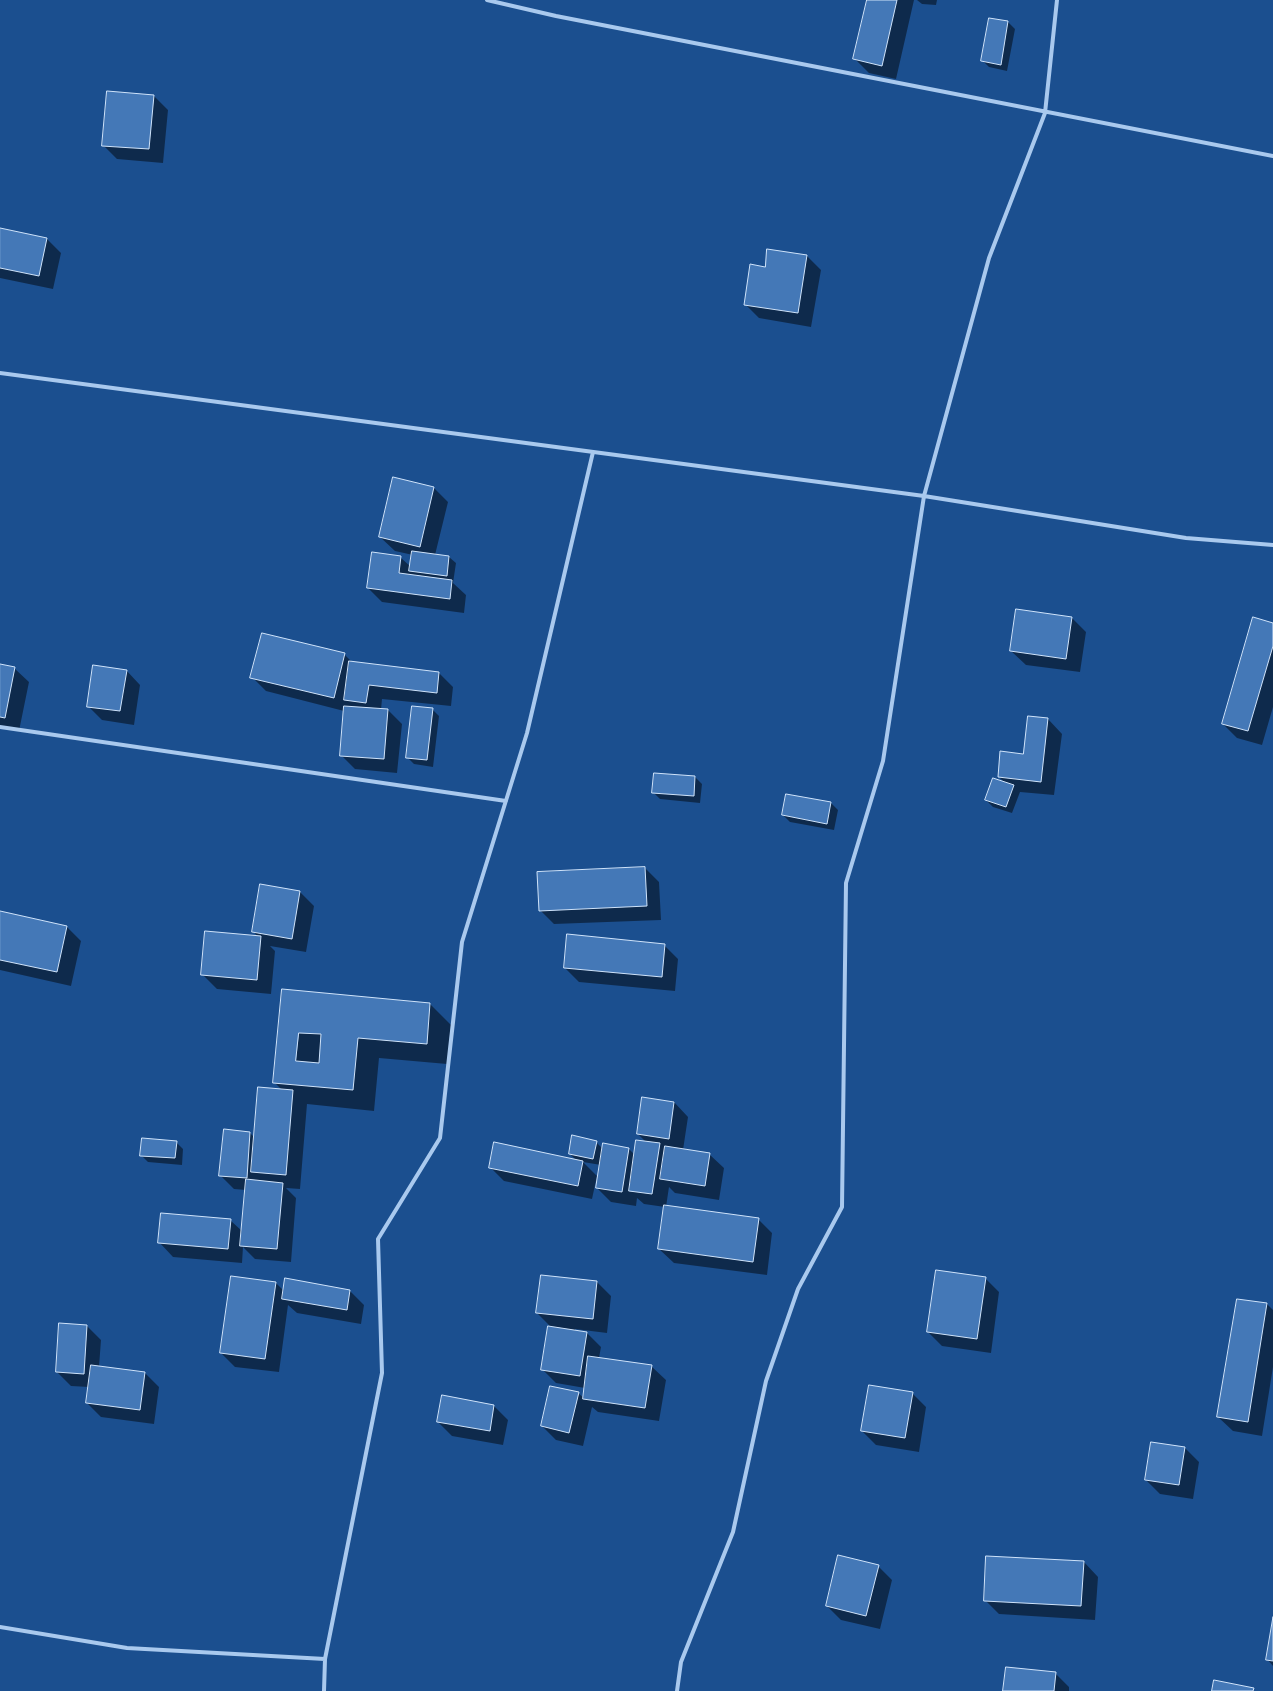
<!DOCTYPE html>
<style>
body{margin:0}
canvas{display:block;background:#1b4f8f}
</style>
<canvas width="1273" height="1691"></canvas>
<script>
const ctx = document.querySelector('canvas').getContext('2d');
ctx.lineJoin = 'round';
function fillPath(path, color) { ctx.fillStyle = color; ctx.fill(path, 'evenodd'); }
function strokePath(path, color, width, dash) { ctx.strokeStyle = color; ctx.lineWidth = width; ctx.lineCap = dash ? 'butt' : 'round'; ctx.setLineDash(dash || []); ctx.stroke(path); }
fillPath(new Path2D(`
 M868,0H914L896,79L869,73L855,59Z
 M917,0H937L936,5L922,4Z
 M1008,22L1015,29L1007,71L989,67L982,60Z
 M154,96L168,110L163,163L117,159L103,145Z
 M0,229L47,239L61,253L53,289L0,278Z
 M807,256L821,270L811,327L759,318L745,304L766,268Z
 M434,488L448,502L435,555L449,557L456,563L453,583L466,595L464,613L382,602L368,588L400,557L411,567L413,555L395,551L380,537Z
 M1072,618L1086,632L1080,672L1026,665L1011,651Z
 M1273,624V707L1262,745L1237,738L1223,724Z
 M344,654L353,663L439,673L453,687L451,706L382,699L381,710H388L402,724L397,773L355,769L341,755L344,711L266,691L252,677Z
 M0,665L14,668L29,682L19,731L0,728Z
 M126,670L140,685L134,725L102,720L88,706Z
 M432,709L439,716L433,767L414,764L407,757Z
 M1048,719L1062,734L1054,795L1020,792L1012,813L993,807L986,800L1005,783L999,777L1024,755Z
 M655,774L695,777L702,784L700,803L660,799L653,792Z
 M787,795L831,803L838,810L834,830L790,822L783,815Z
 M645,868L659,882L661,920L554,924L540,910Z
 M261,886L300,892L314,906L306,952L270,946L275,951L271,994L217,989L203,975L258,937L253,931Z
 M0,912L67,927L81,941L71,986L0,970Z
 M664,945L678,959L675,991L579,982L565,968Z
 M282,990L430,1004L451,1025L447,1064L379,1058L374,1111L307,1104L300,1189L286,1188L296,1198L291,1262L255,1259L243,1247L242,1263L173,1257L159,1242L230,1220L242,1231L246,1190L234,1189L220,1175L250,1133L255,1138L282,1090L274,1082Z
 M643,1098L674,1102L688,1117L683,1150L709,1154L724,1168L719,1200L675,1193L669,1187L666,1207L758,1219L772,1233L767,1275L674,1263L659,1249L665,1207L644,1204L637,1198L636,1206L611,1202L597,1188L601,1165L583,1162L597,1176L592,1199L504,1181L490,1167L576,1160L570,1154L596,1142L603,1149H629L635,1155L647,1143L638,1134Z
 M176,1142L183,1149L182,1165L148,1162L141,1155Z
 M985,1278L999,1292L991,1353L942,1346L928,1332Z
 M275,1282L284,1291H350L364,1305L361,1324L297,1313L288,1305L279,1372L235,1367L221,1353Z
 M597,1282L611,1296L607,1333L575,1329V1331L587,1333L601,1347L599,1358L651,1366L666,1380L659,1421L598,1412L592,1407L583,1446L556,1440L542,1426L578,1393L584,1398L585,1388L556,1383L542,1369L552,1328L537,1313Z
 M1238,1300L1267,1304L1273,1310V1367L1262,1436L1233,1431L1218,1417Z
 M87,1326L101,1340L99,1367L145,1373L159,1387L154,1424L101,1417L87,1403L89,1387L71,1386L57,1372Z
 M912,1393L926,1407L919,1452L876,1445L862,1431Z
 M443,1397L494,1406L508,1420L503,1445L452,1436L438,1422Z
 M1185,1448L1199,1462L1193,1499L1160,1494L1146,1480Z
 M1084,1562L1098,1577L1095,1620L999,1614L985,1600Z
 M878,1566L892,1580L880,1629L841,1620L827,1606Z
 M1273,1622V1666L1267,1659Z
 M1055,1673L1069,1687V1691H1004Z`), '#0007');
const building = new Path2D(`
 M867,0H897L882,66L853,59Z
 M989,18L1008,21L1001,65L981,61Z
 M107,91L154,95L149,149L102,146Z
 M0,228L47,238L39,276L0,268Z
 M767,249L807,255L798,313L744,305L750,264L765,267Z
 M393,477L434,487L420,547L379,537Z
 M412,551L449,556L447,576L409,571Z
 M372,552L401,556L399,573L452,580L450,599L367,588Z
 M1016,609L1072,617L1066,659L1010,651Z
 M1253,617L1273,623V646L1248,731L1222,724Z
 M262,633L345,653L334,698L250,678Z
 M349,661L439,672L437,693L369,685L366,703L344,700Z
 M0,664L15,667L5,718L0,717Z
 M93,665L127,670L120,711L87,707Z
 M344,706L388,709L384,759L340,756Z
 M412,706L433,708L427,760L406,758Z
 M1028,716L1048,718L1041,782L998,777L1000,751L1023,754Z
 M654,773L695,776L694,796L652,793Z
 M993,778L1014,785L1006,807L985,800Z
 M786,794L831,802L827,824L782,815Z
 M645,867L647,906L539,911L537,872Z
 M260,884L300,891L292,939L252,932Z
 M0,911L67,926L57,972L0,960Z
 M205,931L261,936L257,980L201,975Z
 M567,934L665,944L662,977L564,968Z
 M282,989L430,1003L427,1044L358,1038L353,1090L273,1083ZM299,1033L321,1034L319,1063L296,1061Z
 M258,1087L293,1090L286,1175L251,1172Z
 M642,1097L674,1102L669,1139L637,1134Z
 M224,1129L250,1132L247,1178L219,1176Z
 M572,1135L597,1141L593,1159L569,1154Z
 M142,1138L177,1141L175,1158L140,1156Z
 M636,1140L660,1143L652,1194L629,1191Z
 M494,1142L583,1161L578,1186L489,1168Z
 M603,1143L629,1148L622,1192L596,1188Z
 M665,1146L710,1153L705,1186L660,1179Z
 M246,1179L283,1183L277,1249L240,1246Z
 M664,1205L759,1218L753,1262L658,1249Z
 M161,1213L231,1219L228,1249L158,1243Z
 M936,1270L986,1277L977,1339L927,1332Z
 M541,1275L597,1281L593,1319L536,1313Z
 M231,1276L276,1282L265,1359L220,1353Z
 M285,1278L350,1290L347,1310L282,1299Z
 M1237,1299L1267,1303L1248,1422L1217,1417Z
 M59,1323L87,1325L84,1374L56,1372Z
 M548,1326L587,1332L580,1376L541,1370Z
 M588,1356L652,1365L645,1408L583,1399Z
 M91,1365L145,1372L140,1410L86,1403Z
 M869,1385L913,1392L905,1438L861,1431Z
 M550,1386L579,1392L569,1433L541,1426Z
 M442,1395L494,1405L490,1431L437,1422Z
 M1151,1442L1185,1447L1179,1485L1145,1480Z
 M838,1555L879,1565L866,1616L826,1606Z
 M986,1556L1084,1561L1081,1606L984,1601Z
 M1273,1617V1661L1266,1660Z
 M1006,1667L1056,1672L1054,1691H1003Z
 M1214,1680L1254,1688L1253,1691H1212Z`);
fillPath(building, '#4478b7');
strokePath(building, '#cfe3fa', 1);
strokePath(new Path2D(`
 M487,0L556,16L1273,156
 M0,373L924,496L1186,538L1273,545
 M0,727L506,801
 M0,1627L127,1648L325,1659
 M324,1691L325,1659L382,1373L378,1239L440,1138L462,942L527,733L593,452
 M677,1691L681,1662L733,1532L766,1381L798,1289L842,1207L846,883L883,761L924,496L989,258L1045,113L1057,0`), '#a9c9ee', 4);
</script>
